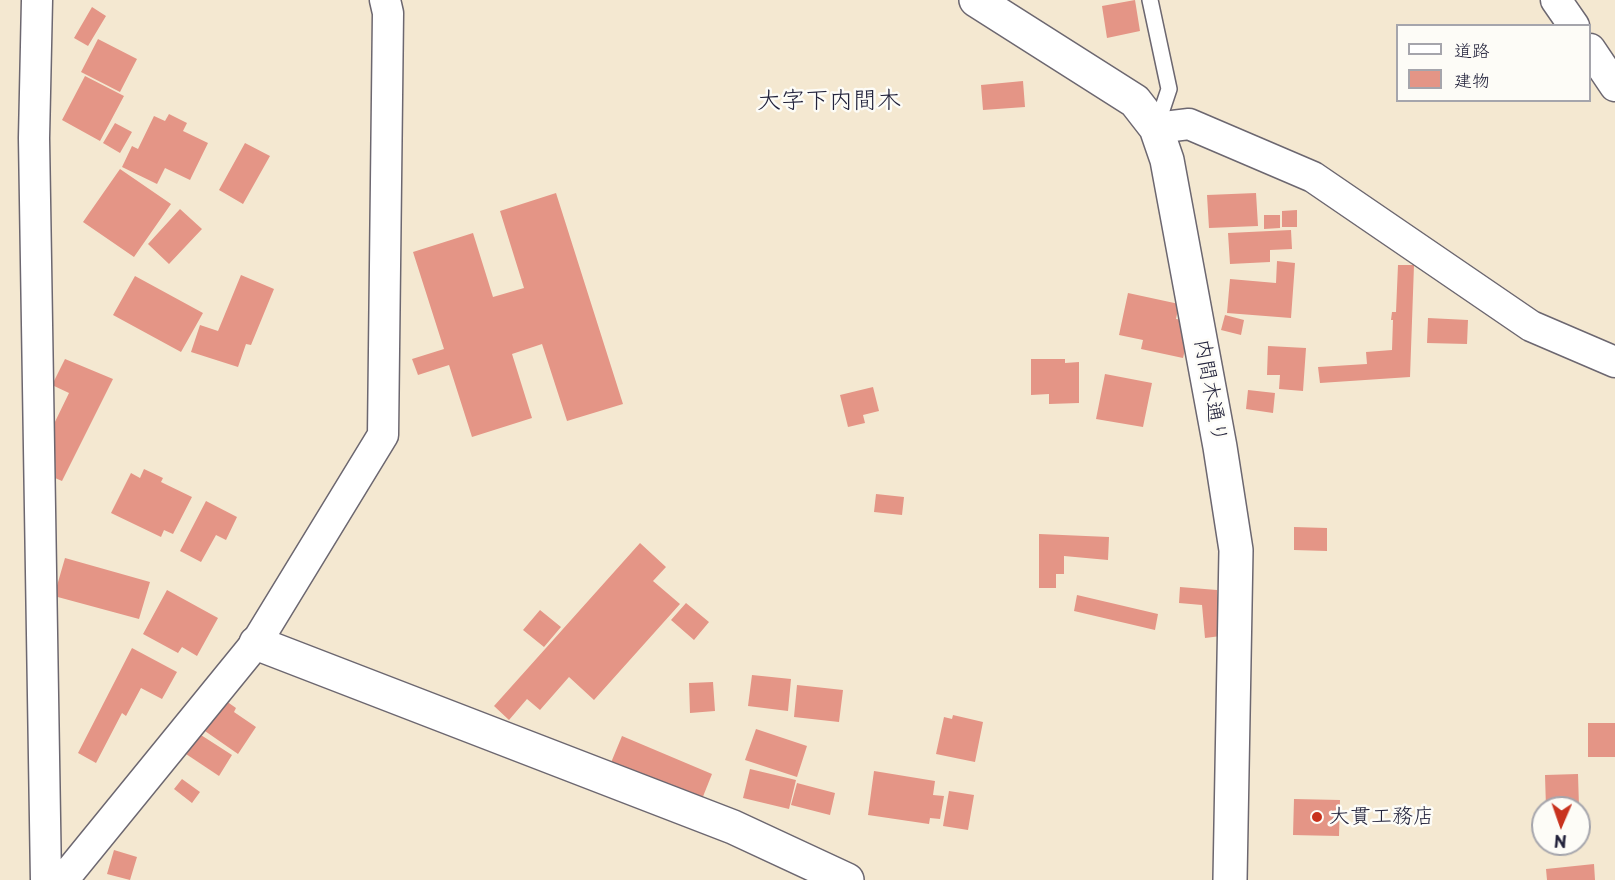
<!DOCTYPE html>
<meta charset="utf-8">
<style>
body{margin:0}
#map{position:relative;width:1615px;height:880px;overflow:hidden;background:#f4e8d1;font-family:"Playpen Sans","Klee One",sans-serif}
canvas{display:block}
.legend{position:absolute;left:1396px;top:24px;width:195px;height:78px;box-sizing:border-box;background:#fdfcf7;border:2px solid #a5a5ac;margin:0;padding:8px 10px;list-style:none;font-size:18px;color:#22223b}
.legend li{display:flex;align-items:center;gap:12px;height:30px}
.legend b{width:30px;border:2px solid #a5a5ac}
.north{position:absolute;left:1531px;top:796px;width:60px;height:60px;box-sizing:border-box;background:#fdfcf7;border:2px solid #a5a5ac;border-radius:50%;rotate:182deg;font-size:16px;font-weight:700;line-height:24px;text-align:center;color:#22223b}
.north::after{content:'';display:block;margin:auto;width:21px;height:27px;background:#c8321e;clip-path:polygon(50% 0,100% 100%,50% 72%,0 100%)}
</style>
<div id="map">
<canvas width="1615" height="880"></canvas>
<ul class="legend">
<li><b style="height:8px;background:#fff"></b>道路</li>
<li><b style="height:16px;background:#e49586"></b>建物</li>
</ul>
<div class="north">N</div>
</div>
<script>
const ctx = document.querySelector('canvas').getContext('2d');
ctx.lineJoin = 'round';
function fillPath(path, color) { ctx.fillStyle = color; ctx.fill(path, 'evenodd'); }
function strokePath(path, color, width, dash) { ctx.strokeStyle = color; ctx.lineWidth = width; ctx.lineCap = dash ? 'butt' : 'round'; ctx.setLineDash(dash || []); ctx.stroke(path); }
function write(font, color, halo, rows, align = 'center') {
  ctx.font = font + ' "Playpen Sans","Klee One",sans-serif'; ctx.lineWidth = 5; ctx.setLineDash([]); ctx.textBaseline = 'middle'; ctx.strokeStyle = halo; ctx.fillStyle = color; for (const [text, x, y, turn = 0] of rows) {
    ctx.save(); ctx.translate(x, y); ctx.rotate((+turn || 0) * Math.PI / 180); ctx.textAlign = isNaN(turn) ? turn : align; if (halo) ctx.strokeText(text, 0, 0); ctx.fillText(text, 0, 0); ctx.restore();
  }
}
fillPath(new Path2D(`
 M1135,0L1140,31L1107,38L1102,6Z
 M92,7L106,16L88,46L74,38Z
 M98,39L137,59L120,92L81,72Z
 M85,76L124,96L100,141L62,120Z
 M1023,81L1025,107L983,110L981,85Z
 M169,114L187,123L183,131L208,143L190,180L165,168L157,184L122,167L132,146L138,149L154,116L165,121Z
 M115,123L132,132L120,153L103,143Z
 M245,143L270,156L243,204L219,190Z
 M120,169L171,204L134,257L83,222Z
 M556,193L623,404L567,421L542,344L512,354L532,418L472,437L449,365L418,375L412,359L444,349L413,252L473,233L493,297L524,288L500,211Z
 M1256,193L1258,226L1209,228L1207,195Z
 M180,209L202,229L169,264L148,244Z
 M1297,210V227H1282V211Z
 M1264,215H1280V228L1264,229Z
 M1291,230L1292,249L1270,250V262L1230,264L1228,233Z
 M1277,261L1295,263L1291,318L1227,313L1230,279L1276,283Z
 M1398,265H1414L1410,377L1320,383L1318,367L1367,364L1366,352L1392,350L1393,320H1391L1392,312H1396Z
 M241,275L274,289L251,345L246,344L238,367L191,352L200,325L218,331Z
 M135,276L203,313L181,352L113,315Z
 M1128,293L1179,304L1176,319L1184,320L1187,341L1183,358L1141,349L1143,340L1119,335Z
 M1225,315L1244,320L1241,335L1221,330Z
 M1428,318L1468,320L1467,344L1427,343Z
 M1268,346L1306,348L1303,391L1279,389L1280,375H1267Z
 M65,359L113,379L62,481L55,478L52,428L69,393L52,385Z
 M1031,359H1065V363L1079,362V403L1049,404V394L1031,395Z
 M1105,374L1152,383L1143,427L1096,419Z
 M873,387L879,411L863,415L865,423L848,427L840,395Z
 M1248,390L1275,393L1273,413L1246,409Z
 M144,469L163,478L161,482L192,497L173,534L164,530L161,537L111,513L131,473L140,478Z
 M876,494L904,497L902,515L874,512Z
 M206,501L237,517L226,540L216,535L201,562L180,551Z
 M1294,527L1327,528V551L1294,550Z
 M1039,534L1109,537L1108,560L1064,556V574H1056V588H1039Z
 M640,543L666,567L653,581L680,604L594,700L569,677L540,710L527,699L509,720L494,706Z
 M65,558L150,582L139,619L54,596Z
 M1180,587L1217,590L1221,636L1205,638L1202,605L1179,603Z
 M167,590L218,618L197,656L182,647L178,653L143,634Z
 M1077,595L1158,614L1155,630L1074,611Z
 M686,603L709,622L694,640L671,620Z
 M540,610L561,627L544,647L523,630Z
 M132,648L177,672L162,699L141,688L126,716L122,713L96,763L78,753Z
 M752,675L791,679L788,711L748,706Z
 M713,682L715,711L690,713L689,683Z
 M797,685L843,690L839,722L794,717Z
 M226,701L236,708L234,712L256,727L238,754L205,731L209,726L203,722Z
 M953,715L983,722L975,762L936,754L944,717L952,719Z
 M1588,723H1615V757H1588Z
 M190,728L232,755L219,776L177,748Z
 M756,729L807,746L797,777L745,760Z
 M622,736L712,774L702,799L636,771L635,775L610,765Z
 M750,769L796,780L789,809L743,798Z
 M874,771L935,781L933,795L944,796L940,819L930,818L929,824L868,815Z
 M1578,774L1579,807L1546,808L1545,775Z
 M182,779L200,792L192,803L174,789Z
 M797,783L835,793L830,815L791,805Z
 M949,791L974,795L968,830L943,826Z
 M1294,799L1340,800L1339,836L1293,835Z
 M114,850L137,857L130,880L107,874Z
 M1594,864L1595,880H1547L1546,869Z`), '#e49586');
const service = new Path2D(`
 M1150,0L1169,89L1156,128`);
const minor = new Path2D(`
 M37,0L34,138L46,880
 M1556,0L1574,26
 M1590,49L1615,86
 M1156,128L1189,124L1313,177L1531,326L1615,362
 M63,880L256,643L383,435L388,13L385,0`);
const tertiary = new Path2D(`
 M976,0L1135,101L1156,128L1167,160L1220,447L1236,550L1230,880
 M256,643L733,827L847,880`);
strokePath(service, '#6c6770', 18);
strokePath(minor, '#6c6770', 33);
strokePath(tertiary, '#6c6770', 36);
strokePath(service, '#fff', 15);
strokePath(minor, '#fff', 30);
strokePath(tertiary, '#fff', 33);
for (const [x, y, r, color] of [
 [1317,817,6,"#c8321e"]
]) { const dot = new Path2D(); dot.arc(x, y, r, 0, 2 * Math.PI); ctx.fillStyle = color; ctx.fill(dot); strokePath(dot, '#fdfcf7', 2); }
write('21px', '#22223b', '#fdfcf7', [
 ["内間木通り",1210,391,80]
]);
write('21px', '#22223b', '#fdfcf7', [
 ["大貫工務店",1329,817]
], 'left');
write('24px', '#22223b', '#fdfcf7', [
 ["大字下内間木",829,101]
]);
</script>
